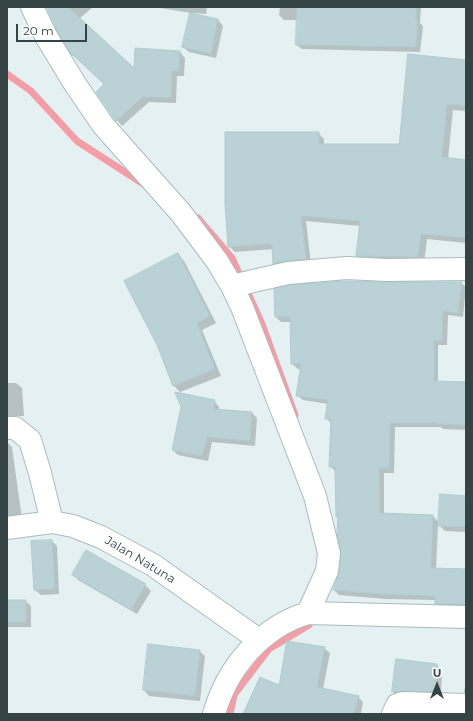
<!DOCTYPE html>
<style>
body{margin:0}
#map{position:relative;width:473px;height:721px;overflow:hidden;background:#e5f0f3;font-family:Montserrat,sans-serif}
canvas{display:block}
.frame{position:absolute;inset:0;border:8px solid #344446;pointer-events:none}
.north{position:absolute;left:417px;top:665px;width:40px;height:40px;-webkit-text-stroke:3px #fff;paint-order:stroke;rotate:0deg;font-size:11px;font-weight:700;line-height:16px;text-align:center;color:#344446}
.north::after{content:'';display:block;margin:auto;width:14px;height:18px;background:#344446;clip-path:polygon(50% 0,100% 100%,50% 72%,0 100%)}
.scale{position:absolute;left:16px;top:24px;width:71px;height:18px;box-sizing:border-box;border:2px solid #344446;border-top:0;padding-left:5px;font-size:12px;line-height:14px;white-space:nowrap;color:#344446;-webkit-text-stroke:3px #fff;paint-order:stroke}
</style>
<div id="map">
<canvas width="473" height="721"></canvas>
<div class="frame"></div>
<div class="north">U</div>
<div class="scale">20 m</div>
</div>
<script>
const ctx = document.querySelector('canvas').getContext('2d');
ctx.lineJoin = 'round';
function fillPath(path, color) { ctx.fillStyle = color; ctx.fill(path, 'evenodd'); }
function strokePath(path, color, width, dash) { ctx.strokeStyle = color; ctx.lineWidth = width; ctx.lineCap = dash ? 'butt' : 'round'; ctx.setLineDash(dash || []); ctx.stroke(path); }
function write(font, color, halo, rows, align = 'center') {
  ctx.font = font + ' Montserrat,sans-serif'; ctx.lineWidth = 3; ctx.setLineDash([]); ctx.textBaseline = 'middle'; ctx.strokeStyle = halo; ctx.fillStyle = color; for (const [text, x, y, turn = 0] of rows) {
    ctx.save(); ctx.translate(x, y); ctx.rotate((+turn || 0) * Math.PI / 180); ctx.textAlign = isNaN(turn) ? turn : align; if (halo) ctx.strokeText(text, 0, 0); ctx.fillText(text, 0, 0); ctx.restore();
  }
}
fillPath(new Path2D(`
 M47,7H93L79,19L134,70L180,52L185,58L184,76H177L176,103L149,102L122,126L117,120L97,92L106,84L73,55L59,32Z
 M154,7H207L206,14L194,13L193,14L218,20L223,26L216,58L189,52L183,47L191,13Z
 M280,7H421L420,23L423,26L420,52L302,49L297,45L298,20H284L279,15Z
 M466,61V111L453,110L448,159L466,161V243L427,239L424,263L363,261L357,256L360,226L306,221L311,265L280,269L274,263V249L235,252L229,246L318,133L324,139V145H399Z
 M178,254L184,261L216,323L202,330L221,376L180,392L174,386Z
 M461,283L466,287L463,317L448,315L447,345H438V382L466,383V430L443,429L441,427H395L394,473H384V514L433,516L439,523L466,497V532L445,531L438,524L436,569L466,570V609H441L436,603V600L385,599L339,595L334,590L340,573L342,554L339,519L337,517L336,472L330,466L332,424L326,418L328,404L303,400L297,395L301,369H298L292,364L291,322H281L276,317L386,284Z
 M7,383H16L22,388L24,416L7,417V423Z
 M214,401L219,407V410L252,413L257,418L255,446L212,442L208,461L178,455L173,450Z
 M7,442L12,447L22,519L7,522Z
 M52,541L57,546L59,594L41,595L35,590L32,542Z
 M87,551L145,585L151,591L137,614L78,580L73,574Z
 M7,601H25L31,606V627H7Z
 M149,645L199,651L205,656L200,701L149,696L144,690Z
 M324,648L330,653L323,689L358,697L363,702L361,714H246Z
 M397,660L437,665L442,671L441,696L399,697L393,692Z
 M466,681V694L464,692Z`), '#0003');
strokePath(new Path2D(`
 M7,74L31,91L77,141L145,185
 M198,218L232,258L262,324L295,415
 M230,714L234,695L269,649L309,625L314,616`), '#f39ea6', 7);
const building = new Path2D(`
 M49,7H68L134,68L135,48L180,51L179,71H172L171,98L143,97L116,121L96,92L104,84L73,55L72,56L58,32L47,8Z
 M297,7H416V20H418L416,47L296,45Z
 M190,13L218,19L211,54L182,47Z
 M408,54L466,60V106L447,104L442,157L466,160V238L421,234L418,257L356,256L360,221L301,216L306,259L287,261L273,264L272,245H269V244L228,247L225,203V132H319V144H399Z
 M178,253L210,316L197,323L215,369L173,386L157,345L124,281Z
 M347,281L386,282H462L458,313L443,311L442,341H434V381L466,382V425L437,424V423H390L389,468H379L380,513L433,515L431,568L466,569V604H435V596L379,594L333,590L339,573L341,554L337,533L338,517H336L335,467H329L331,419H325L328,400L296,396L301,364H291L290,317H275L274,289L290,285Z
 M175,392L215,400L213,409L252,412L250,441L207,437L202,456L172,450L181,407Z
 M440,494L466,496V527L438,526Z
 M52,540L55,589L34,590L31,541Z
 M86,550L146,584L131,610L72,575Z
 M7,600H26V622H7Z
 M287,641L325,647L317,687L359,696L354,714H243L260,677L279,685Z
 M148,644L200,650L195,696L143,690Z
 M396,659L437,664L436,692L403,691L392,692Z`);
fillPath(building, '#bad2d5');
strokePath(building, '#adccd0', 1);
const street = new Path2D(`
 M32,7L47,38L75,84L103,125L181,213L217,261L232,286L242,307L315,496L329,553L327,571L308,613
 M232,286L288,273L347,268L386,270L466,269
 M7,428H15L30,440L40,473L52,522
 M7,528L52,522L73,526L101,537L153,565L259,640
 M214,714C227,668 261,627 308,613L466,617
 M393,714L397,705L403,703L466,705`);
strokePath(street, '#a7bbbf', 24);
strokePath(street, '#fff', 22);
write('12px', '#344446', '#fff', [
 ["Jalan Natuna",140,560,31]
]);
</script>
